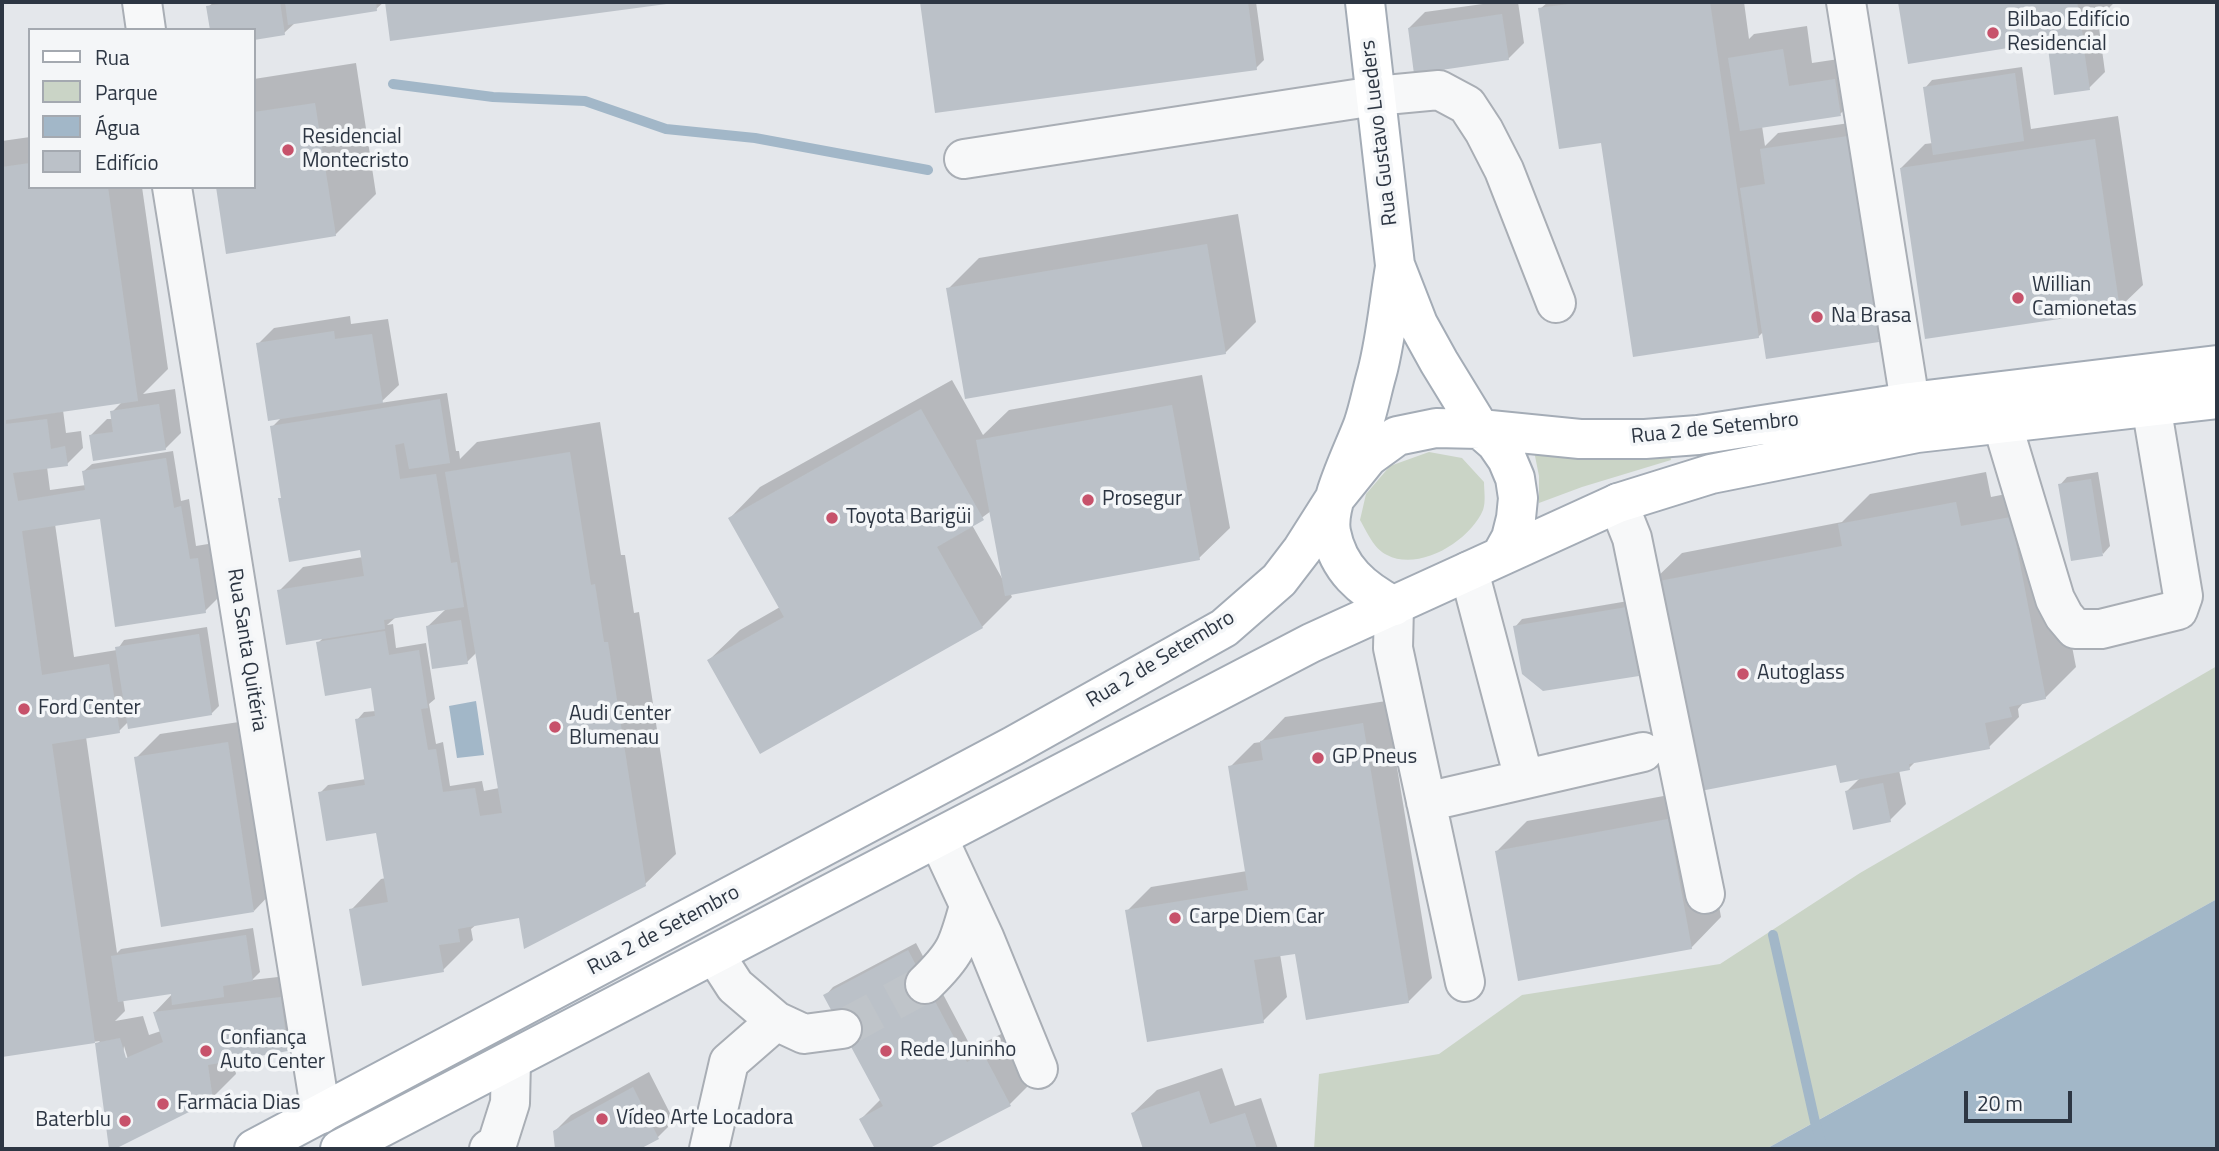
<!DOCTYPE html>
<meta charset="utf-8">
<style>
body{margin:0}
#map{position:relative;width:2219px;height:1151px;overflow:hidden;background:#e4e7eb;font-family:"Titillium Web",sans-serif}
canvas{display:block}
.frame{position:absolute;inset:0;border:4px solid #2d3643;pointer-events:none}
.legend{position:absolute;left:28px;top:28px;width:228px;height:161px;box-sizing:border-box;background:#f4f6f8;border:2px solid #a4a9b0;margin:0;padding:9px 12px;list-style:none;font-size:21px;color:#2d3643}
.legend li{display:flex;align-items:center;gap:14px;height:35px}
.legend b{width:35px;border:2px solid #a4a9b0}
.scale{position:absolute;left:1964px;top:1091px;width:108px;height:32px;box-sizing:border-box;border:4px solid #2d3643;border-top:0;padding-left:9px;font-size:21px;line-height:24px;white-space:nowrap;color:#2d3643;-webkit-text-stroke:5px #f4f6f8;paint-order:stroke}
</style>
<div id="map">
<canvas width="2219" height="1151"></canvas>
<div class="frame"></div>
<ul class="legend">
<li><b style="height:9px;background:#fff"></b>Rua</li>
<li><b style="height:19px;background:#cad4c6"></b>Parque</li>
<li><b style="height:19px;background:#a2b7c8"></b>Água</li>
<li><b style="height:19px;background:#bbc1c8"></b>Edifício</li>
</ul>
<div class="scale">20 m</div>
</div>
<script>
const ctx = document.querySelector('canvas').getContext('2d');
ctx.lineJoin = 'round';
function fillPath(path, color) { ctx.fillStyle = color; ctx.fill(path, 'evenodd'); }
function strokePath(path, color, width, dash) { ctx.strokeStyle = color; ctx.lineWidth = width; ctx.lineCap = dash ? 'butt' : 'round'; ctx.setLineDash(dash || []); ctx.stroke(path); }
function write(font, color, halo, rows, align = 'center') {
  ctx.font = font + ' "Titillium Web",sans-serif'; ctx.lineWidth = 7; ctx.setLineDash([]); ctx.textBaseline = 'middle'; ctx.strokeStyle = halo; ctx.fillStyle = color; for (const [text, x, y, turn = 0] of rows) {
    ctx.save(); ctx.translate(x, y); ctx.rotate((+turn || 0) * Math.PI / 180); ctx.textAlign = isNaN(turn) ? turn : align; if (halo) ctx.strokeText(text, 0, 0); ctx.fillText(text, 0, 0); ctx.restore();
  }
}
fillPath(new Path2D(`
 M1534,451L1670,453L1671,460L1582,487L1539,503V476Z
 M1429,452L1462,458L1484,482C1484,490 1486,502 1483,510C1470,541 1419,572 1387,555C1374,549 1367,532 1360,520L1366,494L1390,466Z
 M2217,666V899L1766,1149H1314L1319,1074L1439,1054L1522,995L1720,964L1860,873Z`), '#cad4c6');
fillPath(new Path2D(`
 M476,701L484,755L457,758L449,706Z
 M2217,899V1149H1766L1815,1122Z`), '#a2b7c8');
fillPath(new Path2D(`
 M214,2H384L376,9L296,22L284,33L254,38V30L208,7Z
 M387,2H673L392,40Z
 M922,2H1256L1264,60L1256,68L937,111Z
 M1497,2H1518L1524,43L1508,59L1409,28L1425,12Z
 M1548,2H1744L1749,39L1754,34L1807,26L1812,63L1859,56L1864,91L1840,114L1762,126L1765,146L1778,133L1864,121L1902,317L1878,340L1763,332L1758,337L1603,141L1540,9Z
 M1900,2H2115L2086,30L2099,28L2105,72L2089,88L2049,49L2061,38L1909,62Z
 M356,63L376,194L335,235L254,187V79Z
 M2022,67L2031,129L2118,116L2143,285L2119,308L1901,168L1925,144L1933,143L1925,88L1932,80Z
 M30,137V187H142L168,369L143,394L175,389L181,433L165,449L91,435L107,419H113L112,412L123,401L63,410L66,433L81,431L83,448L67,464L47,467L50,490L86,485L84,471L92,464L173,451L181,501L189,499L196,546L214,543L221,595L205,611L102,517L55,524L74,657L117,650L124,640L207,627L219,706L211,714L128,722L119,731L86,737L117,953L121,949L253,928L260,972L252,980L304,974L311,1026L287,1049L233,1059L236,1074L212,1098L111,1149L97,1044L100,1041L2,1055V141ZM175,991L155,1012L161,1031L149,1035L143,1016L115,1021L125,1011L123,999ZM124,1046L130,1066L123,1055Z
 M1238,214L1256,322L1225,353L948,289L979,258Z
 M350,316L351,324L388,319L399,385L380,403L447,393L456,451H459L460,459L477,442L600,422L621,555H625L634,613L639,612L676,854L645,884L521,916L477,924L471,929L473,940L443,970L351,910L381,879L386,878L378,833L320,793L328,785L366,779L357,720L364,712L376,711L372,686L318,643L324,637L279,591L303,567L363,557L361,548L280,499L282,497L272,427L282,417L258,344L274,328ZM446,609L427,627L467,662L477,652L499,788L484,791L482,781L450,786L443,742L436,744L429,704L435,699L426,643L396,648L393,624L387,625L396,617Z
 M1202,375L1230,528L1199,558L1010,593L1012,597L982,627L709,660L740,630L780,607L730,518L760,487L952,380L983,435L1009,410ZM991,511L1003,580L972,525Z
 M1986,472L1991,497L2041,487L2076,667L2045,698L2024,702L2018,709L2019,717L1989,747L1916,761L1909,768L1899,770L1906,804L1890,820L1847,791L1861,777L1837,763L1698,789L1721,917L1691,948L1497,851L1527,821L1691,791L1651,583L1682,553L1842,522L1870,494Z
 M2098,472L2110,546L2103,554L2060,485L2067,477Z
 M1634,600L1646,666L1638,674L1515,627L1522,619Z
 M1386,701L1432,978L1408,1002L1297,952L1280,954L1287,997L1263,1021L1127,911L1151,887L1247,871L1230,767L1254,743L1261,742L1285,717Z
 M252,720L277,887L254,911L136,758L160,734Z
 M916,943L972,1049L1007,1031L1033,1081L1010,1104L925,1149H877L861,1119L881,1099L826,995L833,987Z
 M1222,1068L1235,1106L1261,1098L1278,1149H1145L1133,1113L1157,1090Z
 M649,1072L674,1121L658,1137L636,1149H557L554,1132L571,1115Z`), '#0003');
strokePath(new Path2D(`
 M393,84L493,97L585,101L666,129L755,138L928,170
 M1773,935L1815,1122L1823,1149`), '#a2b7c8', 10);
fillPath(new Path2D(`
 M235,2H280L285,35L254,40V30H210L206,6Z
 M285,2H376L377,11L288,25Z
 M385,2H674V3L390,41Z
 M920,2H1248L1257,70L935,113Z
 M1584,2H1710L1759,338L1633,357L1601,143L1559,149L1538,8Z
 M1898,2H2077L2083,36L1908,64Z
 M1502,14L1509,60L1414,74L1408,28Z
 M2083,43L2090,90L2054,95L2048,48Z
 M1783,49L1789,86L1835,79L1841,116L1740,131L1728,58Z
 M2015,73L2024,141L1933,155L1923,87Z
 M315,103L336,236L226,254L216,187H254V112Z
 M1848,136L1879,342L1766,359L1740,188L1765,184L1760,149Z
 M2095,139L2120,310L1925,339L1900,168Z
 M30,163V187H108L138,401L6,420V424L47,419L51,449L65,446L68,466L13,473L18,501L85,490L82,471L166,458L174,508L181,506L190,559L198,558L206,613L115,627L100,519L22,531L42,675L109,664L120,733L52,744L95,1043L2,1057V167Z
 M1207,244L1226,354L965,399L946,288Z
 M334,331L335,339L372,334L383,403L268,421L256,343Z
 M440,399L450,463L409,469L404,443L395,445L400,479L436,474L451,563L457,562L464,607L384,620L385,629L286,645L277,590L364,576L360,550L289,562L278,498H281L270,426Z
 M159,404L166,450L93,461L89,435L113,432L110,411Z
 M1172,405L1200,560L1005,596L976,440Z
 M921,409L984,520L937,547L983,628L760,754L707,660L784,617L728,518Z
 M570,452L591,585L595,584L604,642H608L646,886L524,949L519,918L458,929L460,942L439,945L444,972L362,986L349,909L388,902L376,833L326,841L318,792L365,785L355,719L375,716L371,688L325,696L316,642L385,631L389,655L419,650L428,708L421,709L428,750L436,749L443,792L475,788L480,816L502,813L445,472Z
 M2091,479L2103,556L2071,561L2058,484Z
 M1956,502L1961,526L2011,517L2046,699L2009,707L2012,717L1985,723L1990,749L1909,764L1910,770L1840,783L1836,765L1690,793L1649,583L1842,546L1838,524Z
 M1627,607L1639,676L1543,691L1522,674L1513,626Z
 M461,620L468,664L432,669L426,626Z
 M199,634L212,715L128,729L115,647Z
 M1363,723L1409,1003L1306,1020L1295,954L1254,960L1264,1023L1147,1042L1125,910L1248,890L1228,766L1263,760L1260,741Z
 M228,742L254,912L161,927L134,757Z
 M1883,783L1891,822L1853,830L1845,791Z
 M1668,819L1692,949L1518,981L1495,851Z
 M246,935L253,981L223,986L224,997L172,1005L171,994L118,1002L111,956Z
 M908,950L967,1062L983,1053L1011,1106L928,1149H875L859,1119L883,1106L823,995Z
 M281,997L288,1051L208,1065L213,1100L115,1149H109L95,1043L120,1038L126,1058L163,1042L153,1012Z
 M633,1087L659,1139L640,1149H555L553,1131Z
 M1199,1091L1210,1124L1245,1113L1257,1149H1143L1131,1113Z`), '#bbc1c8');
strokePath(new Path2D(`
 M842,1029L925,984`), '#bfc4c9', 38, [38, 19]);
const minor = new Path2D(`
 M142,2L146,30
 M1846,2L1910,402
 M964,159L1375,96L1439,90L1467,105L1484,131L1504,170L1556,303
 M172,187L321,1114
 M2002,423L2055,599L2064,616L2075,629H2101L2178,610L2183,596L2151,405
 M1618,503L1632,538L1705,894
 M1469,571L1524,779
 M1394,606L1393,648L1465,982
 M1426,802L1643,752
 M938,838L984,937L1038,1069
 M715,955L735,986L776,1021L804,1034L842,1029
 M925,984C956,954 958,946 969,906
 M489,1149L497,1144L510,1103L511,1061
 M709,1149L729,1062L776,1021`);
const major = new Path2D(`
 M1365,2L1395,265L1418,324L1439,362L1480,429L1496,443L1507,459L1515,478L1518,498L1516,518L1511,538L1501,556
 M1394,606C1362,589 1338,569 1331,532C1326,504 1353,452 1363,425C1369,408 1372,390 1377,373C1386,339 1389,302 1395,267
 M254,1149L1013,746L1224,628L1279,580L1302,550L1335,498L1368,457L1397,436L1436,428L1480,429L1580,439H1645L1698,435L1910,402L2217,365
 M340,1149L1311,643L1618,503L1711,474L1917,433L2217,399`);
strokePath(minor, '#a9aeb5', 42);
strokePath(major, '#a4acb6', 42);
strokePath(minor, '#f7f8f9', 38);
strokePath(major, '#fff', 38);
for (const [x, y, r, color] of [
 [1993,33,7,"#c7526b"],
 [288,150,7,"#c7526b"],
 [2018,298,7,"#c7526b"],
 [1817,317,7,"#c7526b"],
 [1088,500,7,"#c7526b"],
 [832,518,7,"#c7526b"],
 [1743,674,7,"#c7526b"],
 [24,709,7,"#c7526b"],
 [555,727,7,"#c7526b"],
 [1318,758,7,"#c7526b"],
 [1175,918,7,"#c7526b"],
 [206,1051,7,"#c7526b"],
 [886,1051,7,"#c7526b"],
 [163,1104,7,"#c7526b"],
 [602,1119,7,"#c7526b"],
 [125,1121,7,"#c7526b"]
]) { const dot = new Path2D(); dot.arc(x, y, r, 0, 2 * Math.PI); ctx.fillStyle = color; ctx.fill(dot); strokePath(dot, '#f4f6f8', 2.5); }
write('21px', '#2d3643', '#f4f6f8', [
 ["Bilbao Edifício",2007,21],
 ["Residencial",2007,45],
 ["Residencial",302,138],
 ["Montecristo",302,162],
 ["Willian",2032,286],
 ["Camionetas",2032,310],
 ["Na Brasa",1831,317],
 ["Prosegur",1102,500],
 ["Toyota Barigüi",846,518],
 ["Autoglass",1757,674],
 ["Ford Center",38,709],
 ["Audi Center",569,715],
 ["Blumenau",569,739],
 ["GP Pneus",1332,758],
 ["Carpe Diem Car",1189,918],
 ["Confiança",220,1039],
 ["Auto Center",220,1063],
 ["Rede Juninho",900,1051],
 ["Farmácia Dias",177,1104],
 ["Vídeo Arte Locadora",616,1119],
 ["Baterblu",111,1121,"right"]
], 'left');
write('21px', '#2d3643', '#f4f6f8', [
 ["Rua Gustavo Lueders",1380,133,-97],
 ["Rua 2 de Setembro",1715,429,-6],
 ["Rua Santa Quitéria",246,650,81],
 ["Rua 2 de Setembro",1161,660,-31],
 ["Rua 2 de Setembro",664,931,-28]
]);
</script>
